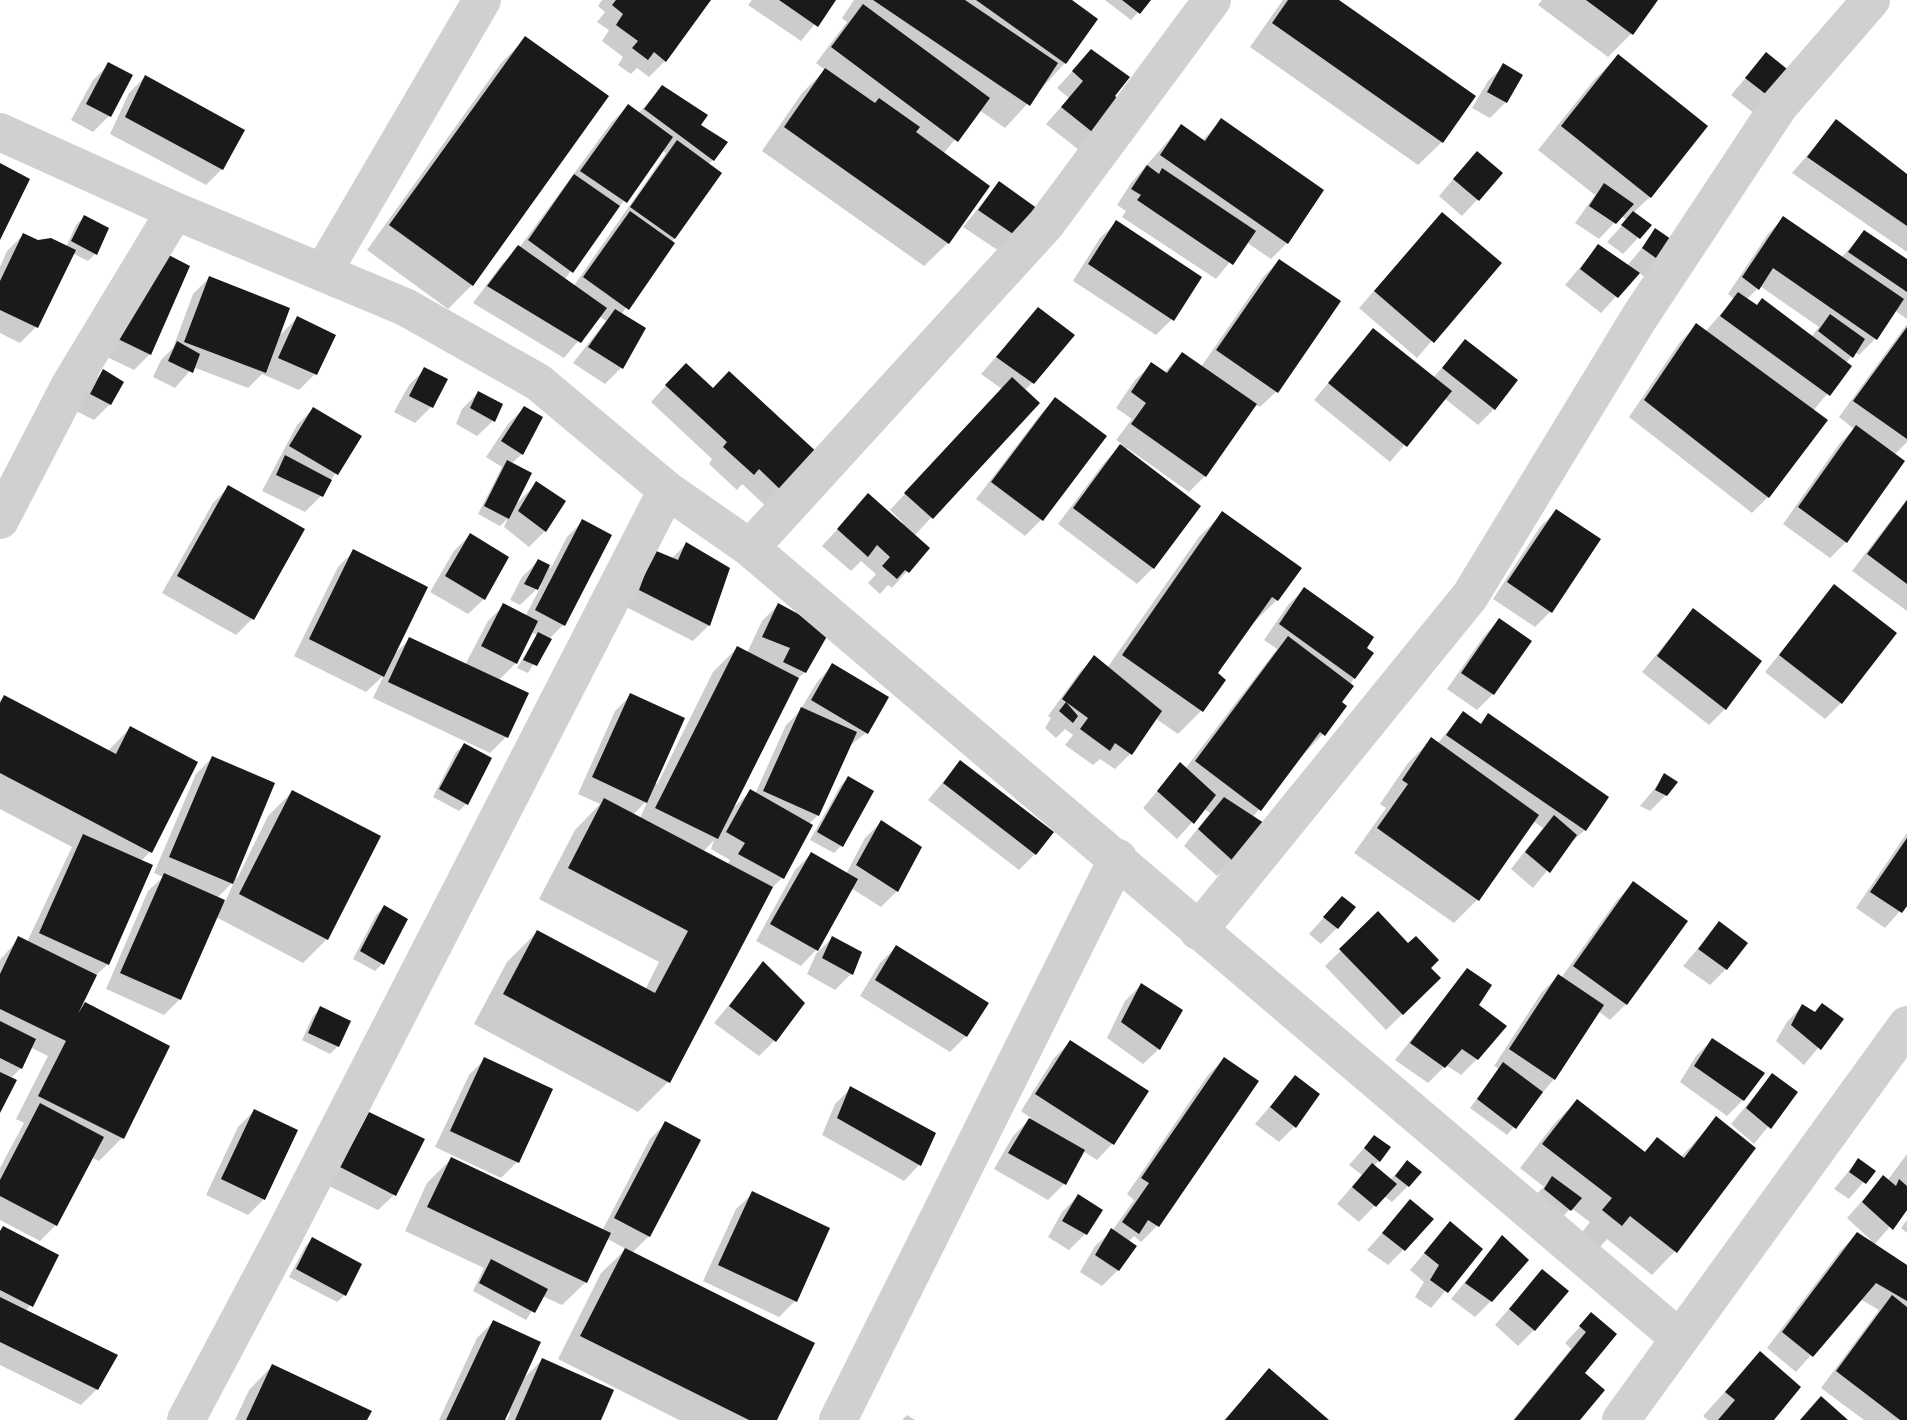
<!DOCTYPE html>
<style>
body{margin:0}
canvas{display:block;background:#fff}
</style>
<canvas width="1907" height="1420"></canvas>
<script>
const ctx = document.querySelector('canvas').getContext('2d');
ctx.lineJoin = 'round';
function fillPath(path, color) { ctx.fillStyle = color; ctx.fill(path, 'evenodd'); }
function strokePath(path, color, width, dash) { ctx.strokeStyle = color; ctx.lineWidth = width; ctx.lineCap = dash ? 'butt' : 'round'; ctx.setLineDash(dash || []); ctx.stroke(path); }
fillPath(new Path2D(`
 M602,0H709L665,61L649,77L637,68L631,74L618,65L623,57L602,41L609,30L597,22L605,12L598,6Z
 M752,0H834L801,41L748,5Z
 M854,0H1069L1065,63L1005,128L979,110L943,154L948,243L924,266L762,151L802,93L825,70L816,63L847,22L842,18Z
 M1105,0H1149L1131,20Z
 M1283,0H1336L1442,142L1418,165L1250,47Z
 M1542,0H1656L1631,34L1608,57L1538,5Z
 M525,39L606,97L472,285L448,309L367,250L502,62Z
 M1091,51L1112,97L1118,101L1079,150L1046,124L1069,98L1057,88Z
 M1766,54L1790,73L1755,114L1731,95Z
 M1618,56L1650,197L1633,213L1650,225L1623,254L1607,242L1627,220L1621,216L1599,239L1575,223L1595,195L1538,150L1594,80Z
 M109,64L131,75L109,116L93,132L71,120L93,80Z
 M1504,66L1521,76L1506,102L1490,118L1472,108L1488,81Z
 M145,77L222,169L206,185L110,134L129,93Z
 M662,87L699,125L713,160L708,165L720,173L621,315L644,329L621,368L605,384L573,363L606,321L599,316L564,358L473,303L502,264L519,248L612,122L628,106L638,114ZM662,150L666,153L573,287L564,280Z
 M1221,120L1322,191L1287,243L1271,259L1246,242L1216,279L1122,217L1126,211L1117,205L1131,183L1181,126L1202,141Z
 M1836,122L1907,177V252L1792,173Z
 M1461,170L1501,174L1462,216L1439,196Z
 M999,183L1036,210L999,251L963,227Z
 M1442,214L1499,263L1417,358L1359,308Z
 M84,217L95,254L88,261L72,253L36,327L20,343L0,333V267L7,251L23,235L38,242L66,247L76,225Z
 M1784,218L1841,258L1864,232L1907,261V319L1894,310L1875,339L1859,355L1855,352L1846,363L1850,366L1813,411L1768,497L1752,513L1629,417L1680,342L1696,326L1705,332L1734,299L1728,294L1768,234ZM1760,286L1819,327L1811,337L1746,300Z
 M1116,223L1172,319L1156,335L1073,281L1100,238Z
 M1656,231L1679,247L1650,281L1638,272L1601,313L1565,285L1598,246L1627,266Z
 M1279,261L1276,392L1260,407L1255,404L1205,476L1189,492L1127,448L1125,451L1153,568L1137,584L1058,524L1104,463L1122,444L1116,440L1132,419L1116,408L1135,380L1151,365L1164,373L1182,354L1201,367L1263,277Z
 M144,268L150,354L134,370L103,355Z
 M209,278L277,338L297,318L333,336L315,374L299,390L262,374L248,388L193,367L175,388L153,377L161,360L173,348L193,294Z
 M1038,309L1032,383L1024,391L1038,403L914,536L928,548L892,588L888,585L880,594L868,583L876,574L861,561L851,571L822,546L868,496L901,525L903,523L890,510L1002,389L981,374Z
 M1907,324V442L1894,455L1846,542L1830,558L1783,524L1840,443L1854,429L1839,417Z
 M1373,330L1433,378L1465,341L1494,409L1478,425L1444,398L1390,462L1314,400Z
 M424,370L431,407L415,423L394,412L409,385Z
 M103,371L110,404L94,420L76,411L87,387Z
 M670,381L712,390L819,456L769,509L742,484L737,490L709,464L712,459L651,402Z
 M478,393L493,421L477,436L456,424L462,409Z
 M1055,399L1104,436L1041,520L1025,536L976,499L1040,415Z
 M524,408L522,454L511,464L515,505L537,483L545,531L529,547L504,527L508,518L500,526L478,514L502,467L486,457L508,424Z
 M313,409L359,436L321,496L305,512L262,491L297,425Z
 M229,487L252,619L236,635L162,593L213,503Z
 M1907,499V611L1852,571Z
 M1556,511L1551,611L1535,627L1493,599L1540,527Z
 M1222,514L1277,600L1253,623L1216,674L1223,680L1201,711L1178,734L1155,718L1131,753L1115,769L1100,759L1093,765L1065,745L1073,735L1065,729L1056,738L1045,728L1051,718L1048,716L1079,673L1095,657L1107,668L1199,537Z
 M583,521L563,625L550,638L528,673L517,668L537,635L531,632L516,663L498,681L506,737L490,753L373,698L384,675L366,692L294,656L338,567L354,551L393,655L410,639L465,665L488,621L504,605L525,617L542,584L520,605L510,600L522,577L538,561L551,568L567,537Z
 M470,535L484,599L468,614L430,592L454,551Z
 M686,544L709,625L693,641L624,606L639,568L671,559Z
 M1834,586L1841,703L1825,719L1765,672Z
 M1304,589L1365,648L1354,678L1323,734L1300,758L1252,818L1233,861L1217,876L1184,846L1210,813L1204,809L1177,839L1143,808L1180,764L1185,769L1277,649L1264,640L1288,605Z
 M778,605L805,672L795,681L731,810L750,792L755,794L786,725L799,712L817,682L832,666L866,733L848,747L818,815L808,825L782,878L768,892L668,1082L638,1112L474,1024L507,962L537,932L645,990L659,962L539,899L575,830L600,804L578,794L615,711L631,695L657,785L713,672L737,648L747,653L762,621ZM649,798L640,818L633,815ZM714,840L711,849L730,860L727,865L703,852Z
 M1693,610L1725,709L1709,725L1642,672Z
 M1499,620L1493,694L1477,710L1447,689L1484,636Z
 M4,697L108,751L130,728L150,852L141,861L108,964L92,979L78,1012L85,1004L122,1138L99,1161L91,1157L56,1225L40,1241L0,1220V1168L24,1123L16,1119L48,1056L30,1047L21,1068L10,1079L0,1109V960L19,938L27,942L72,847L0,809V701Z
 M1463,713L1479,725L1488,716L1585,830L1568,845L1533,888L1511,869L1543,828L1533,821L1477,900L1454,923L1354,853L1386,808L1380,804L1408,763L1431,740L1437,744Z
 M464,745L466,804L459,811L433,797L456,752Z
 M212,758L237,879L268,816L292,792L327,939L303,963L216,917L180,999L164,1015L106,989L148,891L163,877L154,873L196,774ZM235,880L225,902L217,898Z
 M960,762L1035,854L1019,870L928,800Z
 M1665,776L1675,782L1666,795L1650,811L1640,806Z
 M848,778L841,846L834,853L810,840L841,785Z
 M881,822L919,848L897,891L881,907L851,888L816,950L801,966L756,941L795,870L811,854L846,874L865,838Z
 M1907,833V903L1885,928L1856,908Z
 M1633,884L1626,1004L1610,1020L1598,1011L1554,1079L1507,1135L1470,1108L1499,1069L1494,1066L1542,992L1558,976L1561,978L1617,900Z
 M384,907L383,963L375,971L353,959L376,915Z
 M1327,914L1337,928L1321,944L1309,934Z
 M1378,914L1439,978L1386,1030L1325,966Z
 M1719,924L1726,969L1710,985L1683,966Z
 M832,938L851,974L835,990L807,974L816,954Z
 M896,947L966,1036L950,1052L860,996L880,963Z
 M763,964L774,1041L759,1056L714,1023Z
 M1467,970L1476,1006L1477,1059L1461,1075L1446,1065L1428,1083L1395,1060Z
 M1141,985L1159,1049L1143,1064L1107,1038L1125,1001Z
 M1822,1005L1842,1019L1804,1065L1776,1041L1787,1022L1802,1006L1814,1013Z
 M321,1009L338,1046L330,1054L302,1040L313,1016Z
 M1712,1040L1743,1100L1727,1116L1680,1082L1696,1056Z
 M1070,1042L1146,1091L1112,1144L1097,1160L1083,1151L1064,1184L1048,1200L994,1169L1013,1136L1031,1118L1021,1111L1054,1058Z
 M485,1059L551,1090L517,1162L501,1178L435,1147L469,1075Z
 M1224,1059L1157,1226L1141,1242L1134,1236L1128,1242L1118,1270L1102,1286L1080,1272L1095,1246L1112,1231L1134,1200L1127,1194L1208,1075Z
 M1772,1075L1796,1092L1754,1144L1731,1124Z
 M1295,1077V1126L1279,1142L1255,1124Z
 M851,1088L919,1165L904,1181L822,1135L835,1104Z
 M1577,1101L1643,1153L1657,1139L1681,1157L1716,1119L1675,1251L1652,1275L1607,1239L1598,1249L1580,1235L1590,1222L1571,1208L1554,1226L1536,1194L1544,1187L1520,1168L1554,1124Z
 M254,1111L264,1199L248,1215L206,1195L238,1127Z
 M666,1123L698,1141L649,1236L632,1253L775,1420H679L558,1359L601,1273L626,1249L606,1238L586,1282L562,1305L542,1296L526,1320L473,1291L484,1268L405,1231L427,1183L451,1159L602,1231L650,1139Z
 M354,1130L394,1195L378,1210L325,1184Z
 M1374,1137L1379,1161L1373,1166L1390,1180L1407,1162L1408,1186L1392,1202L1384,1196L1359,1222L1337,1204L1362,1175L1349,1165Z
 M1907,1154V1207L1874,1245L1907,1267V1420H1864L1821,1388L1879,1310L1860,1299L1796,1372L1767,1348L1841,1250L1857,1234L1872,1241L1847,1218L1883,1177L1887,1181Z
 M1858,1160L1873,1171L1849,1199L1834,1189Z
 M752,1194L828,1229L795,1301L779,1317L703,1281L736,1209Z
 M1078,1196L1085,1234L1069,1250L1048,1237L1062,1212Z
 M1410,1202L1404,1249L1388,1265L1367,1250Z
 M1907,1220V1233L1901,1228Z
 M1450,1223L1481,1249L1431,1308L1415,1297L1424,1282L1410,1270Z
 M3,1228L57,1255L26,1312L97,1389L81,1405L0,1365V1231Z
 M1502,1237L1491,1301L1475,1317L1451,1299Z
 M312,1239L345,1295L337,1302L289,1277L305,1247Z
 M1542,1271L1534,1330L1518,1346L1495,1325Z
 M1591,1315L1578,1420H1513L1571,1349L1565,1343Z
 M493,1322L522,1380L542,1360L599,1420H507L510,1413L507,1412L503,1420H439L477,1338Z
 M1760,1353L1771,1420H1708L1703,1416Z
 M272,1366L365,1420H235L249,1390Z
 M1269,1371L1326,1420H1224Z
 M907,1415L915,1420H902Z`), '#0003');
fillPath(new Path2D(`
 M616,0H711L666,62L654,52L648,60L632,48L638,41L616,25L623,14L612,5Z
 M779,0H836L818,27Z
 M873,0H965L1058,63L1030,106Z
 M976,0H1072L1098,19L1066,64Z
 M1122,0H1151L1140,14Z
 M1288,0H1339L1476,96L1443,143L1272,23Z
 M1586,0H1658L1633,35Z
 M863,4L990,98L958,142L831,47Z
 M525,36L609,96L473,286L389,225Z
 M1091,49L1130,77L1115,96L1121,101L1096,135L1061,107L1083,81L1072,71Z
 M1766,52L1792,73L1772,99L1745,78Z
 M1618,54L1708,126L1651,198L1561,126Z
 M108,62L133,75L111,117L86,104Z
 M1503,63L1523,75L1507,103L1487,92Z
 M825,68L875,103L879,98L920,127L916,132L990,186L949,244L784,127Z
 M145,75L245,130L223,170L125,117Z
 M662,85L708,115L701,125L728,142L714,161L644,109Z
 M628,104L673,137L627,203L580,171Z
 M1221,118L1324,190L1288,244L1160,155L1181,124L1205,141Z
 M1836,119L1907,174V226L1807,157Z
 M677,140L722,173L675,239L630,207Z
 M1477,151L1503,173L1479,201L1453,179Z
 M0,163L30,179L0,240Z
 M1147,165L1159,174L1162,168L1256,231L1233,265L1137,200L1141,195L1131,189Z
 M574,174L620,206L573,273L528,240Z
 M999,181L1038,209L1016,236L978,210Z
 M1604,183L1634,204L1616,224L1589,206Z
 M630,211L675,243L629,310L583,277Z
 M1633,211L1652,225L1640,239L1621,225Z
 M1442,212L1502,263L1434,343L1374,291Z
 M84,215L109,228L97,255L71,241Z
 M1783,216L1904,299L1877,340L1773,268L1759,290L1742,277Z
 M1116,220L1202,277L1174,321L1088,264Z
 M1655,228L1681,246L1667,266L1642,248Z
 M1864,230L1907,259V292L1848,252Z
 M23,233L38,240L51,238L76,250L38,328L0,310V281Z
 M1598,244L1640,273L1618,298L1580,269Z
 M518,245L607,308L581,343L487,286Z
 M159,250L190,266L151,355L118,339Z
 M1279,259L1341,301L1278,393L1216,350Z
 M209,276L290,308L266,373L184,342Z
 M1738,292L1757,305L1762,298L1852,366L1830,396L1720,316Z
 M1038,307L1075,335L1034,384L996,357Z
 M615,309L646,328L623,369L588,347Z
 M1830,314L1865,339L1853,358L1818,331Z
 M297,316L336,335L317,375L278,358Z
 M1696,323L1828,420L1769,498L1644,400Z
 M1907,327V439L1853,401Z
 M1373,328L1452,391L1407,447L1328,383Z
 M1465,339L1518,380L1495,410L1442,368Z
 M177,341L200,354L193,373L168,361Z
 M1182,352L1257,404L1206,477L1131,424L1146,403L1131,392L1151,362L1167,373Z
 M686,363L713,388L729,371L821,456L786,495L759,469L754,475L723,447L727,442L665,385Z
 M424,367L448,379L433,408L409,396Z
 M103,369L124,382L111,405L90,394Z
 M1012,377L1040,403L933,519L904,493Z
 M478,391L503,404L495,422L470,408Z
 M1055,397L1107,436L1043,521L991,482Z
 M524,406L543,417L523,455L501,441Z
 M313,407L362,436L338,475L289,446Z
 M1856,425L1905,461L1847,543L1798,507Z
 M1120,444L1201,506L1154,569L1073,508Z
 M285,455L332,480L323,497L276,475Z
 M507,460L532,473L509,519L484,506Z
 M536,481L566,501L546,532L518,511Z
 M228,485L305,529L254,620L177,576Z
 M868,493L930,548L909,573L905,570L897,579L882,566L890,557L877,545L868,557L837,529Z
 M1907,500V584L1867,554Z
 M1556,509L1601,539L1552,613L1507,582Z
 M1222,511L1302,568L1278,601L1272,597L1218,673L1226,680L1203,712L1122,655Z
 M582,519L612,535L565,626L535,610Z
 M470,533L509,557L485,600L445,576Z
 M686,542L730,568L710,626L639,590L654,550L678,560Z
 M353,549L428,587L384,677L309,639Z
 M538,559L550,565L538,590L524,584Z
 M1834,584L1897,633L1842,704L1779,655Z
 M1304,587L1374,637L1367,648L1374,653L1355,679L1279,624Z
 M503,603L538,621L517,664L481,646Z
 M778,603L830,631L806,673L783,662L790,648L762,637Z
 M1693,608L1762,661L1726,710L1657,656Z
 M1499,618L1532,641L1494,695L1461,673Z
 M538,632L552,639L537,666L523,660Z
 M1288,636L1354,686L1342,702L1347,706L1325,736L1320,732L1261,811L1195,761Z
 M409,637L529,693L508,738L388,682Z
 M737,646L799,678L718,839L655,808Z
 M1094,655L1162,711L1132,755L1115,743L1110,751L1080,729L1088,718L1066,702L1078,716L1073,723L1059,711L1066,702L1062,699Z
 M832,663L889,697L868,734L811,700Z
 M630,693L685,718L647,803L592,777Z
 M4,695L116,754L130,726L198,762L152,853L0,773V703Z
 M801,707L857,732L819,816L763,791Z
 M1463,711L1481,724L1488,713L1609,797L1586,831L1446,735Z
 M1431,737L1539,815L1479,901L1377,828L1408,784L1402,780Z
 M464,743L492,758L468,805L439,789Z
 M212,756L275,783L233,884L169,857Z
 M960,760L1054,832L1036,855L943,783Z
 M1180,762L1216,795L1194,824L1157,791Z
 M1664,773L1678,782L1667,796L1655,790Z
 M848,776L874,791L843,847L817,832Z
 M750,789L813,825L784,879L738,854L745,843L726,832Z
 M292,790L381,836L328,940L239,894Z
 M1224,797L1264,823L1234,862L1198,829Z
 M604,798L773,887L670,1083L503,994L537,930L655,993L688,931L568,868Z
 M1554,815L1577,835L1550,873L1525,852Z
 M881,820L922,847L898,892L856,865Z
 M83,834L153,865L109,965L39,933Z
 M1907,838V906L1902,913L1870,892Z
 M811,852L858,879L818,951L770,924Z
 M164,873L225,900L181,1000L120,973Z
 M1633,881L1688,921L1627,1005L1573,966Z
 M1342,896L1356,907L1338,929L1323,917Z
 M384,905L408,919L384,965L360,951Z
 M1378,911L1408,943L1416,936L1439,960L1431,968L1441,978L1403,1015L1339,949Z
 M1719,921L1748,943L1727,970L1698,949Z
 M18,936L97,975L78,1014L85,1002L170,1046L124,1139L38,1096L66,1041L0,1009V974Z
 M832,936L862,952L853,975L822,958Z
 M896,945L989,1003L967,1037L875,980Z
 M763,961L805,1003L776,1042L729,1006Z
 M1467,968L1492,985L1479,1005L1507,1026L1478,1060L1462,1049L1445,1068L1410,1043Z
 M1558,974L1604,1005L1555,1080L1509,1049Z
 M1141,983L1183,1010L1160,1050L1121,1022Z
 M1822,1003L1844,1019L1821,1050L1791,1025L1802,1004L1815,1012Z
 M320,1006L351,1021L339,1047L308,1033Z
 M0,1021L36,1039L22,1069L0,1058Z
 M1712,1038L1765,1073L1744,1101L1694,1066Z
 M1070,1040L1149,1091L1114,1145L1035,1094Z
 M484,1057L553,1089L519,1163L450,1131Z
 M1224,1057L1259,1081L1159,1227L1148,1220L1139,1234L1122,1222L1149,1183L1141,1178Z
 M1503,1062L1543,1092L1516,1129L1477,1099Z
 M0,1072L17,1080L0,1113Z
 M1772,1073L1798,1092L1771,1129L1746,1108Z
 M1295,1075L1320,1094L1296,1128L1270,1107Z
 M850,1086L936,1133L921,1166L837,1118Z
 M1577,1099L1645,1152L1657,1137L1684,1158L1716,1116L1756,1148L1677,1253L1630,1216L1622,1226L1602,1210L1612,1198L1542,1144Z
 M40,1103L104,1137L57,1226L0,1196V1180Z
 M254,1109L298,1130L265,1200L221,1179Z
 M369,1112L425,1139L396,1196L340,1167Z
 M1029,1118L1085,1150L1066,1185L1008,1153Z
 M665,1121L701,1140L650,1237L614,1218Z
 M1374,1135L1391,1147L1380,1162L1364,1148Z
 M451,1157L611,1233L587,1283L427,1207Z
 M1858,1158L1876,1171L1866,1184L1849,1172Z
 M1407,1160L1422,1172L1409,1187L1395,1176Z
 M1372,1163L1397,1184L1376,1207L1352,1187Z
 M1883,1175L1896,1186L1899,1179L1907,1186V1210L1893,1230L1862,1202Z
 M1552,1176L1582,1198L1571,1211L1544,1189Z
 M752,1191L830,1228L797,1302L718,1265Z
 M1078,1194L1103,1210L1087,1235L1062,1221Z
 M1410,1199L1434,1219L1405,1251L1382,1233Z
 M1450,1221L1483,1249L1448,1293L1430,1280L1439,1265L1424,1253Z
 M3,1226L59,1255L33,1307L0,1290V1231Z
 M1111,1228L1137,1246L1119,1271L1095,1255Z
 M1857,1232L1907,1265V1301L1876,1283L1813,1357L1782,1332Z
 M1502,1235L1529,1260L1492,1302L1465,1283Z
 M312,1237L362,1264L346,1296L296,1269Z
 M625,1248L815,1343L777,1420H749L580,1336Z
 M491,1259L548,1289L535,1313L479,1283Z
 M1542,1269L1569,1291L1535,1331L1509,1309Z
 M1892,1295L1907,1307V1420H1900L1836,1371Z
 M0,1297L118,1355L98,1390L0,1342Z
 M1591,1312L1617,1334L1585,1373L1605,1390L1580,1420H1514L1586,1332L1579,1326Z
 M493,1320L541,1342L505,1420H446Z
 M1760,1351L1801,1387L1774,1420H1718L1735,1400L1725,1392Z
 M542,1358L614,1390L601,1420H515Z
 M272,1364L372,1411L367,1420H246Z
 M1269,1368L1329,1420H1225Z
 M1821,1396L1848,1420H1800Z`), '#1a1a1a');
strokePath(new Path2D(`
 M0,132L175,211L405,307L538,382L667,490L750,548L1679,1338
 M323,272L482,0
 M0,520L70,385L175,211
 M750,548L1046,224L1212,0
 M1198,931L1470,596L1639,318L1779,106L1871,0
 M186,1420L282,1239L667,490
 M838,1420L1118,858
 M1621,1420L1907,1025`), '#d0d0d0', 38);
</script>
